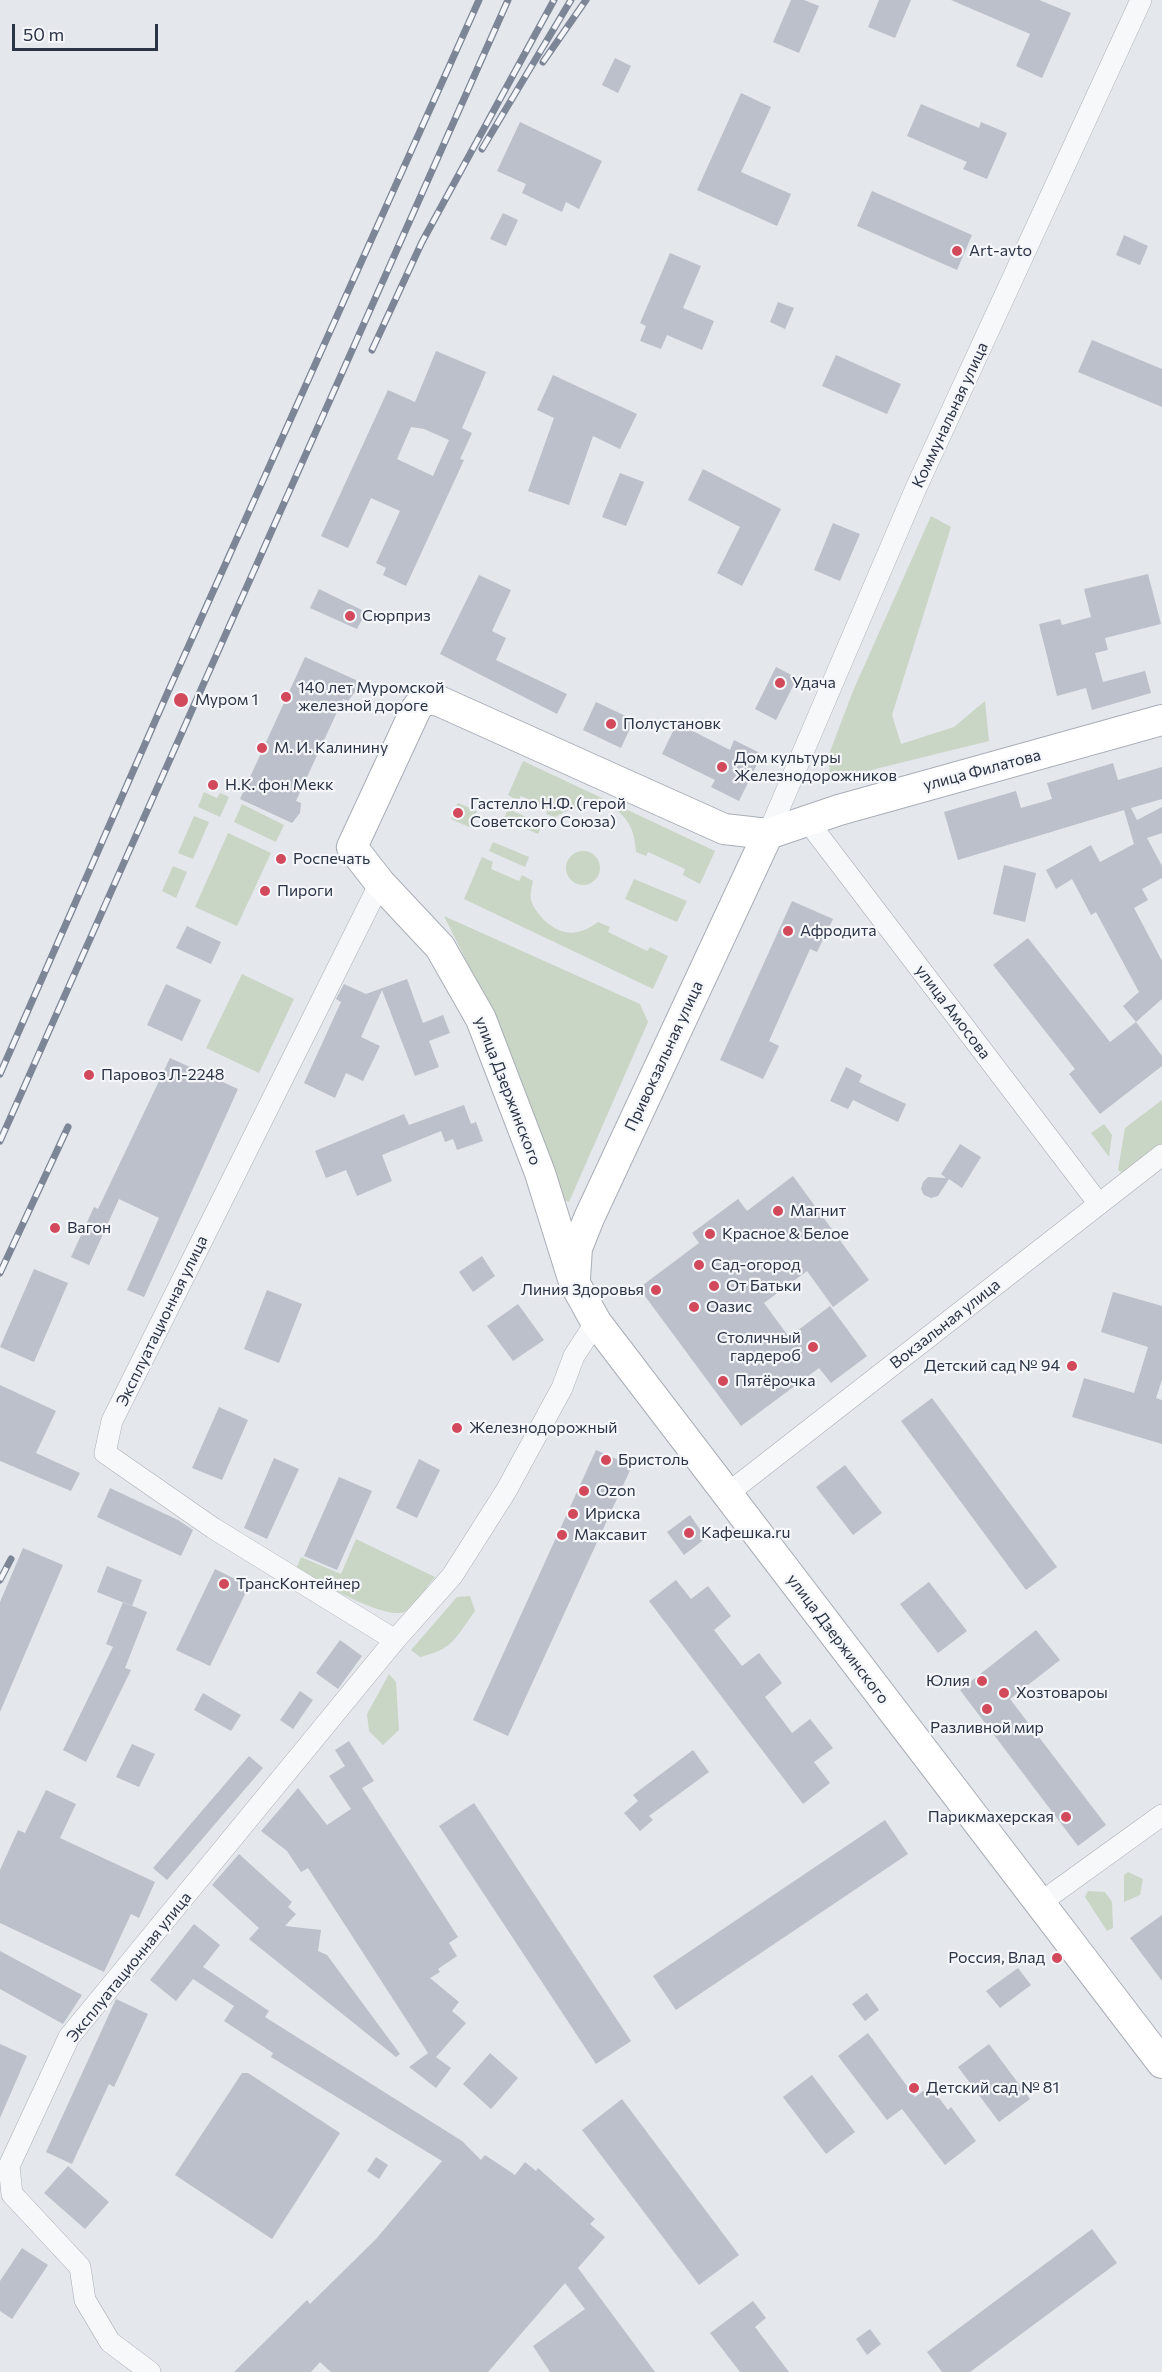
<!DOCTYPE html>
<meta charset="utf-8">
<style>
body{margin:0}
#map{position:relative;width:1162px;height:2372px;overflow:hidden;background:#e4e7ec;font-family:Commissioner,sans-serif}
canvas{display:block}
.scale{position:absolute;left:12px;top:24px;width:146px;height:27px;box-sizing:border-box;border:3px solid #2b3445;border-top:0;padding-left:8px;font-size:18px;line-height:21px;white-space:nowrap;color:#2b3445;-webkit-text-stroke:4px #f4f6f9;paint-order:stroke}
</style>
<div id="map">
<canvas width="1162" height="2372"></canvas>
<div class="scale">50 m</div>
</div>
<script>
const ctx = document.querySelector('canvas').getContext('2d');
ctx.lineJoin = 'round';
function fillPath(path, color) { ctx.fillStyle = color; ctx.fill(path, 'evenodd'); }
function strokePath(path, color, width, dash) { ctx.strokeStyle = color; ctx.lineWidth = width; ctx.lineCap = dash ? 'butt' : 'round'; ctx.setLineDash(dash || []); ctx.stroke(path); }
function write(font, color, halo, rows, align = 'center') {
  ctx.font = font + ' Commissioner,sans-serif'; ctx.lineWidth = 4.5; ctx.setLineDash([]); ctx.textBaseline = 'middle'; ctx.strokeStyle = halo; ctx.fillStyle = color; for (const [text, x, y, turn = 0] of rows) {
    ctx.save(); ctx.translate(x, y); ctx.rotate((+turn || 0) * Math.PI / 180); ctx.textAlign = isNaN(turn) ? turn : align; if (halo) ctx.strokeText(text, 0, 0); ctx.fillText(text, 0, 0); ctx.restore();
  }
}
fillPath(new Path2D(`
 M931,516L951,527L892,715L901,744L954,727L985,701L989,741L851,775L830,773L828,757L853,691Z
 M523,761L715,851L700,884L683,875L685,869L648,852L646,856L636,852C634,802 594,794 555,817L546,814L548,809L521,796L518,801L508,795Z
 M204,792L217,798L220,793L229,797L220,817L198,807Z
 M458,803L477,811L469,827L451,819Z
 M242,804L284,825L276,842L234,822Z
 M508,809L543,824L538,834L504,819Z
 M194,816L209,822L193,859L178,853Z
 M228,833L271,853L237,926L195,907Z
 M493,842L529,857L525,867L489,851Z
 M566 868a17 17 0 1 1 34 0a17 17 0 1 1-34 0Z
 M482,857L493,862L491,869L519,881L522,875L533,881C532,886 530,894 531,900C533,908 539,914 544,920C562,937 579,936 598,922L610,927L608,932L647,951L650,947L668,956L653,989L464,899Z
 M173,866L187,872L176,898L162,891Z
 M634,879L687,901L677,922L625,899Z
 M444,916L640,1004L648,1022L569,1202L561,1199L526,1092L506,1041Z
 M242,974L294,999L259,1073L206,1048Z
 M1162,1100V1144L1124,1174L1118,1170L1125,1128Z
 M1104,1124L1112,1135L1109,1157L1091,1133Z
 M356,1539L435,1577C427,1586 415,1607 404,1612C383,1620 316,1580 296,1569L301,1557L341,1574Z
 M470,1596L475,1611C455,1638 454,1649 420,1657L411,1650L457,1597Z
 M389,1674L396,1682L399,1730L383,1745L369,1731L367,1714Z
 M1128,1872L1143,1879L1140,1895L1124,1902V1875Z
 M1088,1891L1105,1892L1112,1902L1113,1928L1107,1931L1085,1897Z`), '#c9d6c5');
fillPath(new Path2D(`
 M791,0H804L819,6L799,53L773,42Z
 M879,0H911L895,38L868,27Z
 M951,0H1039L1071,13L1042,78L1016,66L1030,34Z
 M615,58L631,66L618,93L602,85Z
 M741,93L771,107L741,172L791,194L777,226L697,190Z
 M921,104L979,128L981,122L1007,133L987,179L963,169L967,162L907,136Z
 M520,122L602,161L579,209L566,202L562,212L522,193L526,184L497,171Z
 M872,191L972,235L957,270L857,226Z
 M503,213L518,220L506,246L490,239Z
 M1124,235L1148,246L1140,265L1116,255Z
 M670,253L701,266L683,308L714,321L702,350L667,335L661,349L640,341L646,326L640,323Z
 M778,302L794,308L785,329L770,322Z
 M1092,340L1162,369V407L1078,372Z
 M436,351L486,372L462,428L472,433L460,459L464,460L406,586L383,575L386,568L376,563L400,511L371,498L348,548L321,536L388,390L415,402ZM411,427L424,429L449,440L433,476L397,459Z
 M836,355L901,384L887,414L822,386Z
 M553,375L637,414L620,449L593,436L569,505L528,491L554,418L537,410Z
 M703,469L781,509L742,586L717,573L740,527L688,500Z
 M620,473L644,482L626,526L602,517Z
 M833,523L860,534L840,581L814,570Z
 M1148,574L1161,624L1105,638L1108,650L1095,653L1103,682L1145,671L1151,693L1092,710L1086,688L1057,696L1039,624L1060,619L1062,625L1091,617L1084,589Z
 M479,575L511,590L492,631L506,638L496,660L567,694L557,714L440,654Z
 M319,589L366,612L357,629L310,608Z
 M305,657L356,680L355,692L348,701L343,699L296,801L301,803L300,813L292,823L240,799Z
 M776,667L797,678L776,720L755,709Z
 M596,702L634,720L621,748L583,730Z
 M677,723L730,750L734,740L762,754L739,801L711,787L715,780L662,754Z
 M1113,763L1118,780L1162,767V799L1131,808L1137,820L1162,807V833L1147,838L1162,866V878L1142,889L1148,900L1134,908L1162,961V999L1136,1022L1123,1006L1139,992L1096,912L1091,915L1072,879L1056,889L1046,870L1091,845L1100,862L1134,844L1124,810L958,860L944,812L1016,791L1021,808L1052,799L1047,783Z
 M1004,865L1036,873L1025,922L993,914Z
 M792,901L833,919L817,952L810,949L769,1041L779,1046L763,1079L720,1060Z
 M187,926L221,942L211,964L176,948Z
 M1028,938L1110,1042L1136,1022L1162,1056V1066L1100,1114L1069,1074L1075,1069L993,965Z
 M407,979L423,1023L443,1015L450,1033L429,1041L439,1067L415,1076L382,990L361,1037L380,1046L363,1081L346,1073L335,1098L304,1083L341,1002L336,999L344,984L366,994Z
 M166,984L201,1000L182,1041L147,1025Z
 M170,1058L238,1089L144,1297L127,1290L159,1218L119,1199L89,1265L71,1257L94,1207L98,1209Z
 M846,1067L862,1075L859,1082L906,1104L898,1122L853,1100L848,1109L830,1101Z
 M464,1105L471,1124L476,1122L483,1141L457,1150L453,1139L445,1142L441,1131L382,1155L392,1181L357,1196L346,1170L326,1178L315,1151L404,1114L409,1125Z
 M960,1144L981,1157L962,1188L949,1179L938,1196L931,1198L924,1195L921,1189L923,1182L928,1177L946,1178L941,1174Z
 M793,1176L869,1280L833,1307L807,1271L764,1303L789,1337L830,1306L867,1356L831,1383L819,1368L741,1426L639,1288L699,1243L692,1233L738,1199L747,1211Z
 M482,1256L495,1276L473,1292L459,1272Z
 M34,1269L68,1283L34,1362L0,1347Z
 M267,1290L302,1304L279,1363L244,1349Z
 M1113,1292L1162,1306V1380L1156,1398L1162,1400V1444L1072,1417L1084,1378L1134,1393L1148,1347L1101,1332Z
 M518,1304L544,1340L513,1361L487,1326Z
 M0,1385L56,1411L36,1453L80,1473L71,1491L0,1461Z
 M932,1398L1057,1567L1026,1590L901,1421Z
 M219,1407L248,1420L222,1480L192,1468Z
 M596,1450L632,1466L508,1736L473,1720Z
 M274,1458L299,1469L267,1539L244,1528Z
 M419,1459L440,1470L417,1518L396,1508Z
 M845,1465L882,1513L853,1535L816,1487Z
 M339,1477L372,1491L337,1570L304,1556Z
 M110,1488L178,1520L193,1530L181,1556L97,1517Z
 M690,1515L706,1538L684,1555L667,1532Z
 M23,1548L63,1565L0,1712V1602Z
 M107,1566L142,1580L132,1606L97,1592Z
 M215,1569L249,1586L210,1666L176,1650Z
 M676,1580L691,1599L708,1586L731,1616L714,1630L742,1666L759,1653L782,1683L765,1697L792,1733L810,1719L833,1748L814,1762L830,1783L803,1804L649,1601Z
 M929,1582L967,1631L938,1653L900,1604Z
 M123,1602L147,1612L125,1668L131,1670L86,1762L63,1750L113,1647L106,1644Z
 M1036,1630L1060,1660L1010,1699L1106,1825L1078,1846L960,1690Z
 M340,1640L362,1656L338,1689L316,1673Z
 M300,1691L313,1700L293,1729L280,1720Z
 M203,1693L241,1715L231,1731L194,1710Z
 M349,1741L374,1781L362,1788L458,1937L449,1943L457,1956L438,1969L440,1972L430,1978L459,2002L452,2011L466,2023L436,2057L451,2068L436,2088L409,2067L428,2053L308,1868L301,1872L287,1851L261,1831L298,1788L327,1825L351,1809L329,1776L345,1766L335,1750Z
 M132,1744L155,1754L139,1787L116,1777Z
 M693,1750L709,1772L649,1816L653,1820L640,1831L624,1813L638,1801L633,1795Z
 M249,1756L263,1768L167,1880L153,1868Z
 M46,1790L76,1804L60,1838L155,1882L139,1918L131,1914L104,1972L0,1923V1870L18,1830L25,1833Z
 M474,1803L631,2041L596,2064L439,1826Z
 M885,1820L908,1854L676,2010L653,1976Z
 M239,1854L292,1902L288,1907L296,1914L285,1926L321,1930L318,1951L327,1955L400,2054L396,2057L249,1939L259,1928L212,1885Z
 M1162,1915V1981L1130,1938Z
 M194,1924L220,1945L203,1967L269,2011L265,2017L462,2141L481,2160L485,2155L515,2175L525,2162L536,2171L538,2168L595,2219L590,2224L605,2237L578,2268L655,2372H550L533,2346L585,2309L565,2283L488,2372H331L320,2362L311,2372H234L307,2300L310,2304L376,2239L442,2161L271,2057L273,2053L224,2021L234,2006L193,1979L176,2001L150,1980Z
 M0,1951L82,1995L63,2024L0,1989Z
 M1018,1968L1031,1985L1000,2008L986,1991Z
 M867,1993L879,2010L865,2021L852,2004Z
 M116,1999L148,2014L114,2087L109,2084L72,2164L46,2152Z
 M868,2033L915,2097L930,2086L948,2110L951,2107L976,2141L945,2165L902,2109L887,2120L838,2056Z
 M0,2044L27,2056L0,2118Z
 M989,2044L1030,2099L999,2122L958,2067Z
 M490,2053L518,2078L491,2109L463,2084Z
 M242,2073H248L340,2133L272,2239L175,2175Z
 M812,2075L855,2132L826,2154L783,2097Z
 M622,2099L739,2255L699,2285L582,2130Z
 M376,2157L388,2165L379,2179L367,2171Z
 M68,2166L109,2202L85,2229L44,2193Z
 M1092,2229L1117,2263L970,2372H942L927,2352Z
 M22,2248L48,2265L12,2319L0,2311V2281Z
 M753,2301L766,2318L755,2327L789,2372H740L710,2333Z
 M870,2329L881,2344L867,2355L856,2339Z`), '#bbc0ca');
const street = new Path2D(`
 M806,819L1099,1204
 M768,834L916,488L1141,0
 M380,883L112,1421L105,1453L213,1528L395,1640
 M727,1494L1162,1155
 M1040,1903L1162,1815
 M150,2372L110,2342L85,2300L80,2267L12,2194L9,2166L69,2037L395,1640L452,1576L506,1491L562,1388L574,1356L596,1322`);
const secondary = new Path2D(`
 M1162,720L839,810L768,834L724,829L439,701L424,699L416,709L352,847L380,883L440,947L481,1019L540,1173L574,1282L596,1322L1162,2063
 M575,1278L577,1248L589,1218L768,834`);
strokePath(street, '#a9aeb7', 22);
strokePath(secondary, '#a9aeb7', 32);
strokePath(street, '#f7f8fa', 21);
strokePath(secondary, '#fff', 30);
const rail = new Path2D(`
 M543,62L586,0
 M482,149L571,0
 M372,350L422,242L554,0
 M0,1074L167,694L479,0
 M0,1141L508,0
 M0,1273L68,1127
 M0,1580L11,1559`);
strokePath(rail, '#7d8696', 7);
strokePath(rail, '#f4f6f9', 4.5, [14]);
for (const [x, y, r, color] of [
 [957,251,6,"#d1495b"],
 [350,616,6,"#d1495b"],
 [780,683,6,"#d1495b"],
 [286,697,6,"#d1495b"],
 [181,700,8,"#d1495b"],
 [611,724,6,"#d1495b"],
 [262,748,6,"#d1495b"],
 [722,767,6,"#d1495b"],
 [213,785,6,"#d1495b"],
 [458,813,6,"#d1495b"],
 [281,859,6,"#d1495b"],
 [265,891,6,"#d1495b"],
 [788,931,6,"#d1495b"],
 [89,1075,6,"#d1495b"],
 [778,1211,6,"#d1495b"],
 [55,1228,6,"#d1495b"],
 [710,1234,6,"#d1495b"],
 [699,1265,6,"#d1495b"],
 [714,1286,6,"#d1495b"],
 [656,1290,6,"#d1495b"],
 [694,1307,6,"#d1495b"],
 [813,1347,6,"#d1495b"],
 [1072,1366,6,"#d1495b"],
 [723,1381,6,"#d1495b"],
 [457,1428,6,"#d1495b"],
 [606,1460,6,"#d1495b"],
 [584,1491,6,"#d1495b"],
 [573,1514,6,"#d1495b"],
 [689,1533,6,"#d1495b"],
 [562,1535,6,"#d1495b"],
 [224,1584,6,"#d1495b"],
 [982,1681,6,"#d1495b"],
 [1004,1693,6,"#d1495b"],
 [987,1709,6,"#d1495b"],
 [1066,1817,6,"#d1495b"],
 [1057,1958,6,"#d1495b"],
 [914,2088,6,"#d1495b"]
]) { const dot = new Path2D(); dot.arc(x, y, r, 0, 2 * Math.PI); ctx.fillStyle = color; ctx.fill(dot); strokePath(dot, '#f4f6f9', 2); }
write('16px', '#2b3445', '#f4f6f9', [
 ["Art-avto",969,251],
 ["Сюрприз",362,616],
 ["Удача",792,683],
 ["140 лет Муромской",298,688],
 ["железной дороге",298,706],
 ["Муром 1",195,700],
 ["Полустановк",623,724],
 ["М. И. Калинину",274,748],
 ["Дом культуры",734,758],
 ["Железнодорожников",734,776],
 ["Н.К. фон Мекк",225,785],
 ["Гастелло Н.Ф. (герой",470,804],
 ["Советского Союза)",470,822],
 ["Роспечать",293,859],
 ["Пироги",277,891],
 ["Афродита",800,931],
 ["Паровоз Л-2248",101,1075],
 ["Магнит",790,1211],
 ["Вагон",67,1228],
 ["Красное & Белое",722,1234],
 ["Сад-огород",711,1265],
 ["От Батьки",726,1286],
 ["Линия Здоровья",644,1290,"right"],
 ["Оазис",706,1307],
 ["Столичный",801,1338,"right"],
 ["гардероб",801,1356,"right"],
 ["Детский сад № 94",1060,1366,"right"],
 ["Пятёрочка",735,1381],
 ["Железнодорожный",469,1428],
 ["Бристоль",618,1460],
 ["Ozon",596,1491],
 ["Ириска",585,1514],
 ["Кафешка.ru",701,1533],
 ["Максавит",574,1535],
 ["ТрансКонтейнер",236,1584],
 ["Юлия",970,1681,"right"],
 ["Хозтовароы",1016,1693],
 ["Разливной мир",987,1728,"center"],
 ["Парикмахерская",1054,1817,"right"],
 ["Россия, Влад",1045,1958,"right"],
 ["Детский сад № 81",926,2088]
], 'left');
write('16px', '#2b3445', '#f4f6f9', [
 ["Коммунальная улица",950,415,-65],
 ["улица Филатова",982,770,-15],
 ["улица Амосова",953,1012,53],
 ["Привокзальная улица",664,1056,-65],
 ["улица Дзержинского",508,1091,69],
 ["Эксплуатационная улица",162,1321,-64],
 ["Вокзальная улица",945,1324,-38],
 ["улица Дзержинского",838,1639,53],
 ["Эксплуатационная улица",129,1967,-51]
]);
</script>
